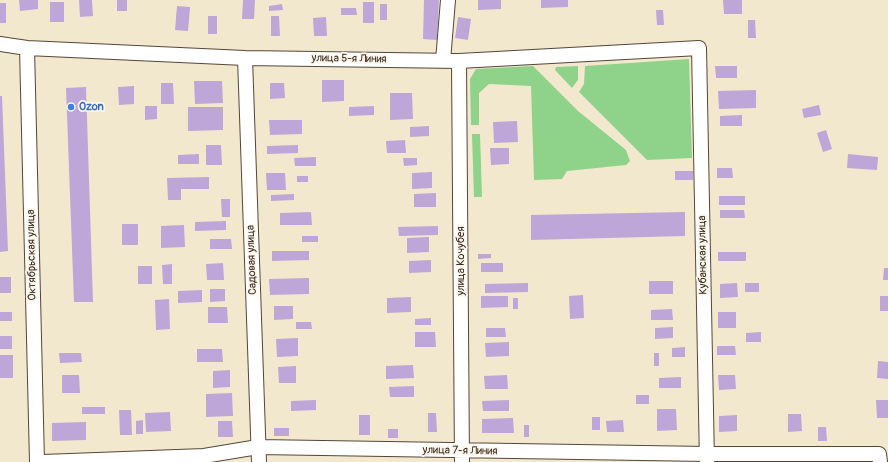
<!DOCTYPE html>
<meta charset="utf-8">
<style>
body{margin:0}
canvas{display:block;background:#f2e8ce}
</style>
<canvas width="888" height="462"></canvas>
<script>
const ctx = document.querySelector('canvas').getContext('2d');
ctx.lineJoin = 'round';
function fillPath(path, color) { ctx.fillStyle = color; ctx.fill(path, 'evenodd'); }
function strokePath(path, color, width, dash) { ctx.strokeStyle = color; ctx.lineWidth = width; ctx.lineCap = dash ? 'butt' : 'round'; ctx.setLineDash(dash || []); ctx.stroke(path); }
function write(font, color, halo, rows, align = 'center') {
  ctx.font = font + ' Pangolin,sans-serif'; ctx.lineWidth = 3.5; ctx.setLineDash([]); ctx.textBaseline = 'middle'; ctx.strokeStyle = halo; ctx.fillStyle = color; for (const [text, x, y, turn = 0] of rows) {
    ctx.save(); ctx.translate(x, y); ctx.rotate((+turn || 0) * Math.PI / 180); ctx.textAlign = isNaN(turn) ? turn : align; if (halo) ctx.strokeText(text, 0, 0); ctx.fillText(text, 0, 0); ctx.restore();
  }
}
fillPath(new Path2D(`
 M689,59L692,158L647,160L579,92L584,84L585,66Z
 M533,66L578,111L626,150L630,161L626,165L567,171L562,179L534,180L531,86L489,84L479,93V125H471L470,79L476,69Z
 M578,66V80L572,88L555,70L556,67Z
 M472,134H480L482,197H474Z`), '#8fd28a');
fillPath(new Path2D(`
 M19,0H38V9L20,11Z
 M79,0H92L93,16L80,17Z
 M117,0H127V11H117Z
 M243,0H255L254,19H242Z
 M424,0H439L437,40L423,39Z
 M478,0H501V9L478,10Z
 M541,0H568V7L541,8Z
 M723,0H742V14H724Z
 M50,2H64V22H50Z
 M363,2H374V23H363Z
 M0,3H6V23H0Z
 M282,4L283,10L269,11V6Z
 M380,4H387V20H380Z
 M177,6L190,7L188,31L175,30Z
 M341,8H356L357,15H341Z
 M656,10H663L664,25H657Z
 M208,16H217V34H208Z
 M271,16H279L280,36H271Z
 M326,17L327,36H314L313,18Z
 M458,17L471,19L468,40L455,38Z
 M748,20H755L756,38H748Z
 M715,66H737V78H716Z
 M322,80H344V101L322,102Z
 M194,81H222L223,103L195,104Z
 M161,83H173L174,104H161Z
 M270,83H284L285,98L270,99Z
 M134,86V104L119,105L118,87Z
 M86,87L93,302H74L66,88Z
 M756,90V108L719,109L718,91Z
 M390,93H412L413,119L390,120Z
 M0,96H2L8,251L0,252Z
 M819,105L821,115L804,118L802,109Z
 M145,106H157V119L145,120Z
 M374,106V115L349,116V107Z
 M188,107H223V130L188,131Z
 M742,115V126H720V116Z
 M269,120H302V134L270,135Z
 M517,121L518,142L494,143L493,122Z
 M429,126V136L410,137V127Z
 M826,130L832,149L823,152L817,133Z
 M405,140L406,153H387L386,141Z
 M206,145H221L222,165H206Z
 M298,145V153L267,154V146Z
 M490,148H509V164L491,165Z
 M199,154V164H178V155Z
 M848,154L878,157L877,170L847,168Z
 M316,157V166H295L294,158Z
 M403,158H417V165L404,166Z
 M717,168H732L733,178H717Z
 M675,171H693V180H675Z
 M432,172V188L412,189V173Z
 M266,173H285L286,190H267Z
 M297,176H308V182H297Z
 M209,177V189H181V200H168L167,178Z
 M436,193V207H414V194Z
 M294,194V200L271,201V195Z
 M719,196H745V205H719Z
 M221,199H230V217H222Z
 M720,210H744L745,218H720Z
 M311,212L312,225H280V213Z
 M685,212V236L531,240V215Z
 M226,221V230L195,231V222Z
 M122,224H138V245H122Z
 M184,225L185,247L161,248V226Z
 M438,226V235L399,236L398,227Z
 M302,236H318V242H302Z
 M429,237V252L407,253V238Z
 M210,239H231L232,249H210Z
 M272,251H309V260L272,261Z
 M718,252H746V261H718Z
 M478,254H491V258L478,259Z
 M431,260V272L409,273V261Z
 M223,263L224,280H207L206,264Z
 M481,263H503V272H481Z
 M172,264V284H163L162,265Z
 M138,266H152V284H138Z
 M884,268H888V280H883Z
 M0,277H11V293H0Z
 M309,278V294L270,295L269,279Z
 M649,281H673V294H649Z
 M528,283V292L485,293V284Z
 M737,283L738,297L720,298V284Z
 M745,283H759V292H745Z
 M210,289H225V301L210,302Z
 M202,290V302L178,303V291Z
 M583,295L584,318L570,319L569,296Z
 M481,296H508V307L481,308Z
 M880,296H888V311H880Z
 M411,297V312L387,313V298Z
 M513,298H518V309H513Z
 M169,299L170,329L156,330L155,300Z
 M274,306H293V319L274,320Z
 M208,307H227L228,323H208Z
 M672,309L673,320H651V310Z
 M0,312H12V321H0Z
 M718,312H736V328H718Z
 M431,318V325H415V319Z
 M296,322H311L312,329H296Z
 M673,327V338L655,339V328Z
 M486,328H505L506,337H486Z
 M415,332H435L436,347H415Z
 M761,332V342H746V333Z
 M0,336H12V349H0Z
 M298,338V356L277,357L276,339Z
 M509,342V356L486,357L485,343Z
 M717,346H735L736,355H717Z
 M685,347V357H672V348Z
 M197,349H222L223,362H197Z
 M59,353H81L82,362L60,363Z
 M654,353H659V366H654Z
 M0,355H13V378H0Z
 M878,361L888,362V379L877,378Z
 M413,365L414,378L386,379V366Z
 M296,366V383H279L278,367Z
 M230,370V387L213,388V371Z
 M62,375H79L80,393H62Z
 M507,375L508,389H485L484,376Z
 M718,375H735L736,389L719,390Z
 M681,377V388H659V378Z
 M414,386V397H390L389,387Z
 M232,393L233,416L206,417V394Z
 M636,395H649V404H636Z
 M316,400V410L291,411V401Z
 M509,400V411H483L482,401Z
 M876,400H888V418H877Z
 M82,407H105V414H82Z
 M657,409H676L677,430L657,431Z
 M119,410H131L132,435H120Z
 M170,412L171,431L146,432L145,413Z
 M428,413H436L437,432H428Z
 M788,414H801L802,431L788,432Z
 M359,415H370V435H359Z
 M737,415V431L719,432V416Z
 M592,417H600V430H592Z
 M513,418L514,433H482V419Z
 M143,420V434H136V421Z
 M623,420L624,432H607L606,421Z
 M218,421H232L233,437H218Z
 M86,422V440L52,441V423Z
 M524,425H529V437H524Z
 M818,427H826L827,441H818Z
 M274,428H289V436H274Z
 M388,429H398V438H388Z`), '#bfa6d8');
const minor = new Path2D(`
 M0,44L27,48L245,58L459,61L699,48L707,462
 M27,48L37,462
 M245,58L259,462
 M443,61L448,0
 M459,61L462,462
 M43,462L204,456L258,447L707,454H879L880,462`);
strokePath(minor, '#564638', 16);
strokePath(minor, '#fff', 14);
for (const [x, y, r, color] of [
 [71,107,4,"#3f7fe0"]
]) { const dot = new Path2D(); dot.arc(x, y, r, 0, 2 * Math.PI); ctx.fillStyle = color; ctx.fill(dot); strokePath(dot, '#fbf7ec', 1.5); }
write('11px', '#3b2a1e', '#fbf7ec', [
 ["улица 5-я Линия",349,59,1],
 ["Октябрьская улица",32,255,-91],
 ["Кубанская улица",703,255,-91],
 ["Садовая улица",252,260,-92],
 ["улица Кочубея",461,261,-90],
 ["улица 7-я Линия",460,451,1]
]);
write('bold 11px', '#366cbe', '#fbf7ec', [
 ["Ozon",79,107]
], 'left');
</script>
